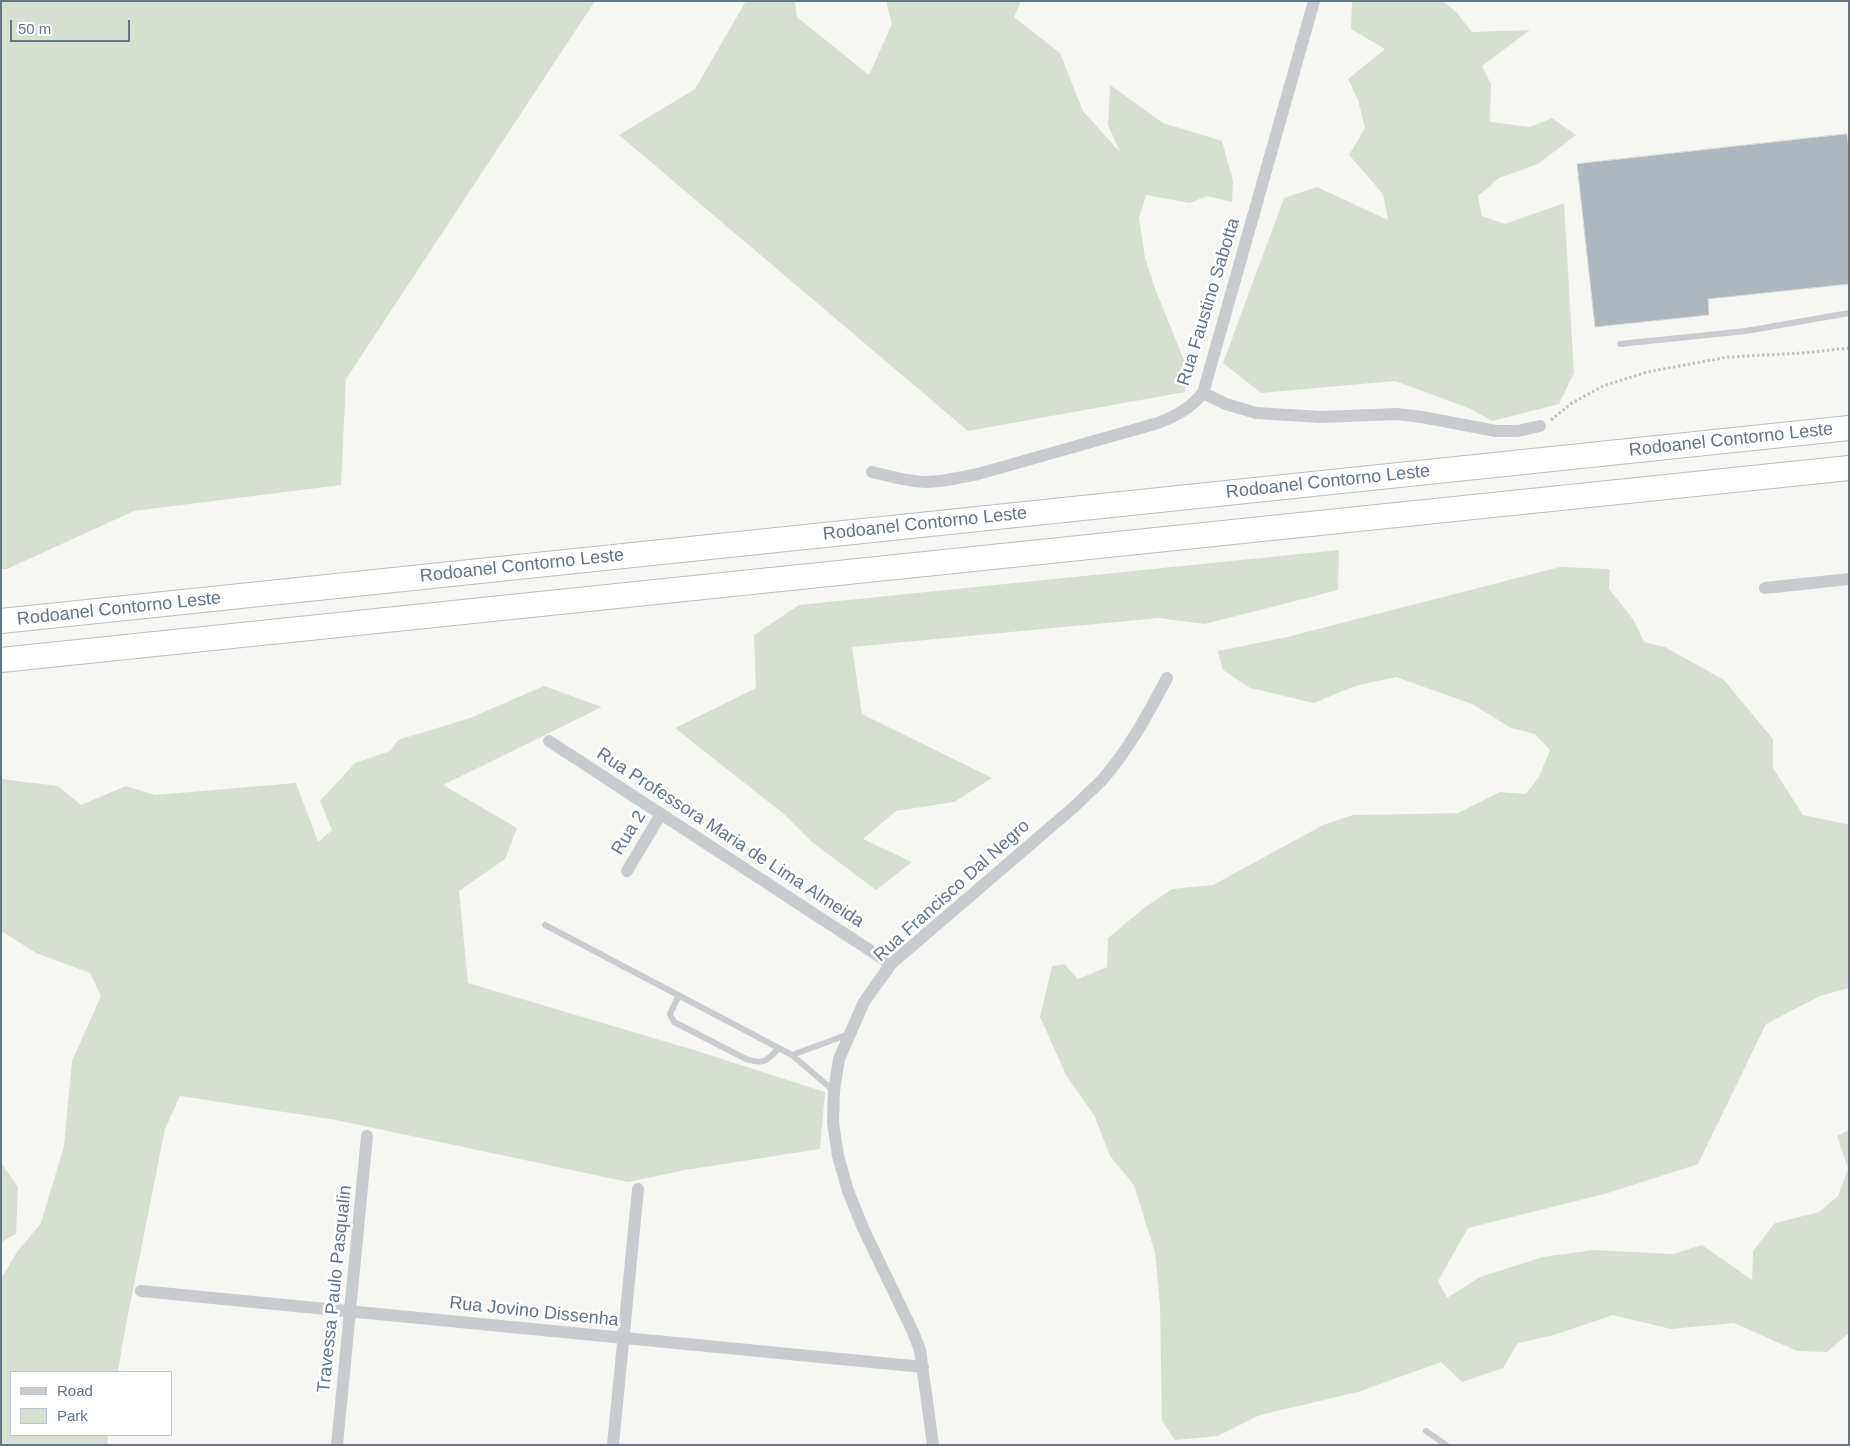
<!DOCTYPE html>
<style>
body{margin:0}
#map{position:relative;width:1850px;height:1446px;overflow:hidden;background:#f6f7f2;font-family:Helvetica,sans-serif}
canvas{display:block}
.frame{position:absolute;inset:0;border:2px solid #627687;pointer-events:none}
.legend{position:absolute;left:10px;top:1371px;width:162px;height:65px;box-sizing:border-box;background:#fff;border:1px solid #c0c8cf;margin:0;padding:6px 9px;list-style:none;font-size:15px;color:#627687}
.legend li{display:flex;align-items:center;gap:10px;height:25px}
.legend b{width:25px;border:1px solid #c0c8cf}
.scale{position:absolute;left:10px;top:20px;width:120px;height:22px;box-sizing:border-box;border:2px solid #627687;border-top:0;padding-left:6px;font-size:15px;line-height:18px;white-space:nowrap;color:#627687;-webkit-text-stroke:4px #fff;paint-order:stroke}
</style>
<div id="map">
<canvas width="1850" height="1446"></canvas>
<div class="frame"></div>
<ul class="legend">
<li><b style="height:6px;background:#c8cccf"></b>Road</li>
<li><b style="height:14px;background:#d7dfd3"></b>Park</li>
</ul>
<div class="scale">50 m</div>
</div>
<script>
const ctx = document.querySelector('canvas').getContext('2d');
ctx.lineJoin = 'round';
function fillPath(path, color) { ctx.fillStyle = color; ctx.fill(path, 'evenodd'); }
function strokePath(path, color, width, dash) { ctx.strokeStyle = color; ctx.lineWidth = width; ctx.lineCap = dash ? 'butt' : 'round'; ctx.setLineDash(dash || []); ctx.stroke(path); }
function write(font, color, halo, rows, align = 'center') {
  ctx.font = font + ' Helvetica,sans-serif'; ctx.lineWidth = 5; ctx.setLineDash([]); ctx.textBaseline = 'middle'; ctx.strokeStyle = halo; ctx.fillStyle = color; for (const [text, x, y, turn = 0] of rows) {
    ctx.save(); ctx.translate(x, y); ctx.rotate((+turn || 0) * Math.PI / 180); ctx.textAlign = isNaN(turn) ? turn : align; if (halo) ctx.strokeText(text, 0, 0); ctx.fillText(text, 0, 0); ctx.restore();
  }
}
fillPath(new Path2D(`
 M1,1H595L346,379L341,485L134,511L7,569H1Z
 M746,1H795L797,17L869,75L892,24L886,1H1021L1014,17L1060,53L1083,111L1120,152L1108,125L1110,85L1163,123L1222,141L1233,181L1232,202L1207,196L1190,203L1146,195L1139,218L1145,258L1156,291L1186,365L1185,392L968,431L619,135L695,89Z
 M1352,1H1443L1456,12L1472,32L1530,30L1482,66L1491,84L1490,122L1530,127L1552,118L1576,135L1538,164L1499,178L1478,196L1482,216L1505,224L1564,203L1574,373L1559,404L1492,421L1471,409L1395,381L1261,393L1223,363L1284,198L1317,187L1388,220L1383,194L1349,155L1365,128L1358,100L1348,79L1385,49L1351,29Z
 M1339,550L1338,590L1205,624L1159,618L852,647L862,714L992,778L954,802L896,811L863,839L912,862L876,890L812,842L785,815L675,728L756,688L754,635L799,605Z
 M1560,567L1610,569L1609,589L1633,619L1644,642L1665,647L1724,680L1773,739V768L1803,815L1846,824L1849,823V988L1820,996L1766,1024L1698,1164L1608,1193L1468,1228L1438,1281L1447,1298L1480,1277L1543,1257L1593,1250L1673,1254L1702,1245L1752,1280L1753,1251L1775,1223L1819,1212L1838,1196L1848,1169L1837,1136L1849,1130V1333L1827,1352L1797,1351L1734,1323L1671,1329L1613,1315L1554,1335L1518,1343L1503,1368L1462,1382L1441,1362L1358,1392L1260,1415L1218,1436L1175,1440L1162,1421L1160,1305L1155,1253L1134,1185L1110,1156L1094,1115L1067,1077L1040,1017L1052,966L1064,964L1078,979L1107,967L1108,938L1144,908L1172,889L1213,885L1323,825L1353,815L1458,813L1500,792L1526,794L1539,777L1550,750L1535,734L1511,728L1472,704L1396,677L1355,686L1314,703L1250,688L1223,670L1218,651L1287,637Z
 M544,686L602,707L443,785L517,828L505,859L459,891L468,983L694,1050L825,1092L820,1149L685,1170L628,1182L336,1120L180,1096L165,1129L124,1335L118,1372H11V1435H108L107,1445H1V1279L17,1252L41,1223L64,1146L72,1061L101,996L90,973L36,953L3,932L1,933V779L58,786L81,805L126,786L155,795L296,783L318,842L332,830L320,801L355,763L390,751L398,740L470,718Z
 M1,1163L18,1187L16,1234L3,1241L1,1245Z`), '#d7dfd3');
const building = new Path2D(`
 M1847,134L1849,151V284L1708,299L1709,315L1595,327L1577,164Z`);
fillPath(building, '#aeb7bd');
strokePath(building, '#d8d8d5', 1);
const highway = new Path2D(`
 M1,621L1849,428
 M1,660L1849,468`);
strokePath(highway, '#babdc0', 26);
strokePath(new Path2D(`
 M1551,420L1572,403L1603,386L1647,372L1728,357L1803,353L1849,348`), '#c1c3c5', 3, [2.5, 2.5]);
strokePath(new Path2D(`
 M1620,344L1746,331L1849,313
 M545,925L792,1055L834,1091
 M679,995L670,1014L674,1022L746,1059C764,1065 767,1061 779,1048
 M792,1055L849,1034
 M1426,1431L1446,1445`), '#c8cccf', 6);
strokePath(new Path2D(`
 M1203,393L1226,404L1256,413L1321,417L1396,414L1422,417L1496,431H1518L1540,426
 M872,472C890,476 909,482 927,482C944,482 962,477 978,474L1158,423C1178,415 1189,409 1203,393L1314,1
 M1765,588L1849,579
 M549,741L891,964
 M627,871L661,814
 M141,1291L923,1367
 M337,1445L367,1136
 M613,1445L638,1189
 M933,1445L920,1350L913,1332L863,1228L848,1191L838,1156L833,1123L834,1091L839,1059L864,1002L891,964L1074,807C1083,798 1093,789 1102,780C1129,749 1148,714 1167,678`), '#c8cccf', 12);
strokePath(highway, '#fff', 24);
write('18px', '#627687', '#fff', [
 ["Rua Faustino Sabotta",1209,302,-73],
 ["Rodoanel Contorno Leste",1731,440,-6],
 ["Rodoanel Contorno Leste",1328,482,-6],
 ["Rodoanel Contorno Leste",925,524,-6],
 ["Rodoanel Contorno Leste",522,566,-6],
 ["Rodoanel Contorno Leste",119,609,-6],
 ["Rua 2",629,833,-58],
 ["Rua Professora Maria de Lima Almeida",730,838,33],
 ["Rua Francisco Dal Negro",952,891,-42],
 ["Travessa Paulo Pasqualin",335,1289,-84],
 ["Rua Jovino Dissenha",534,1312,6]
]);
</script>
